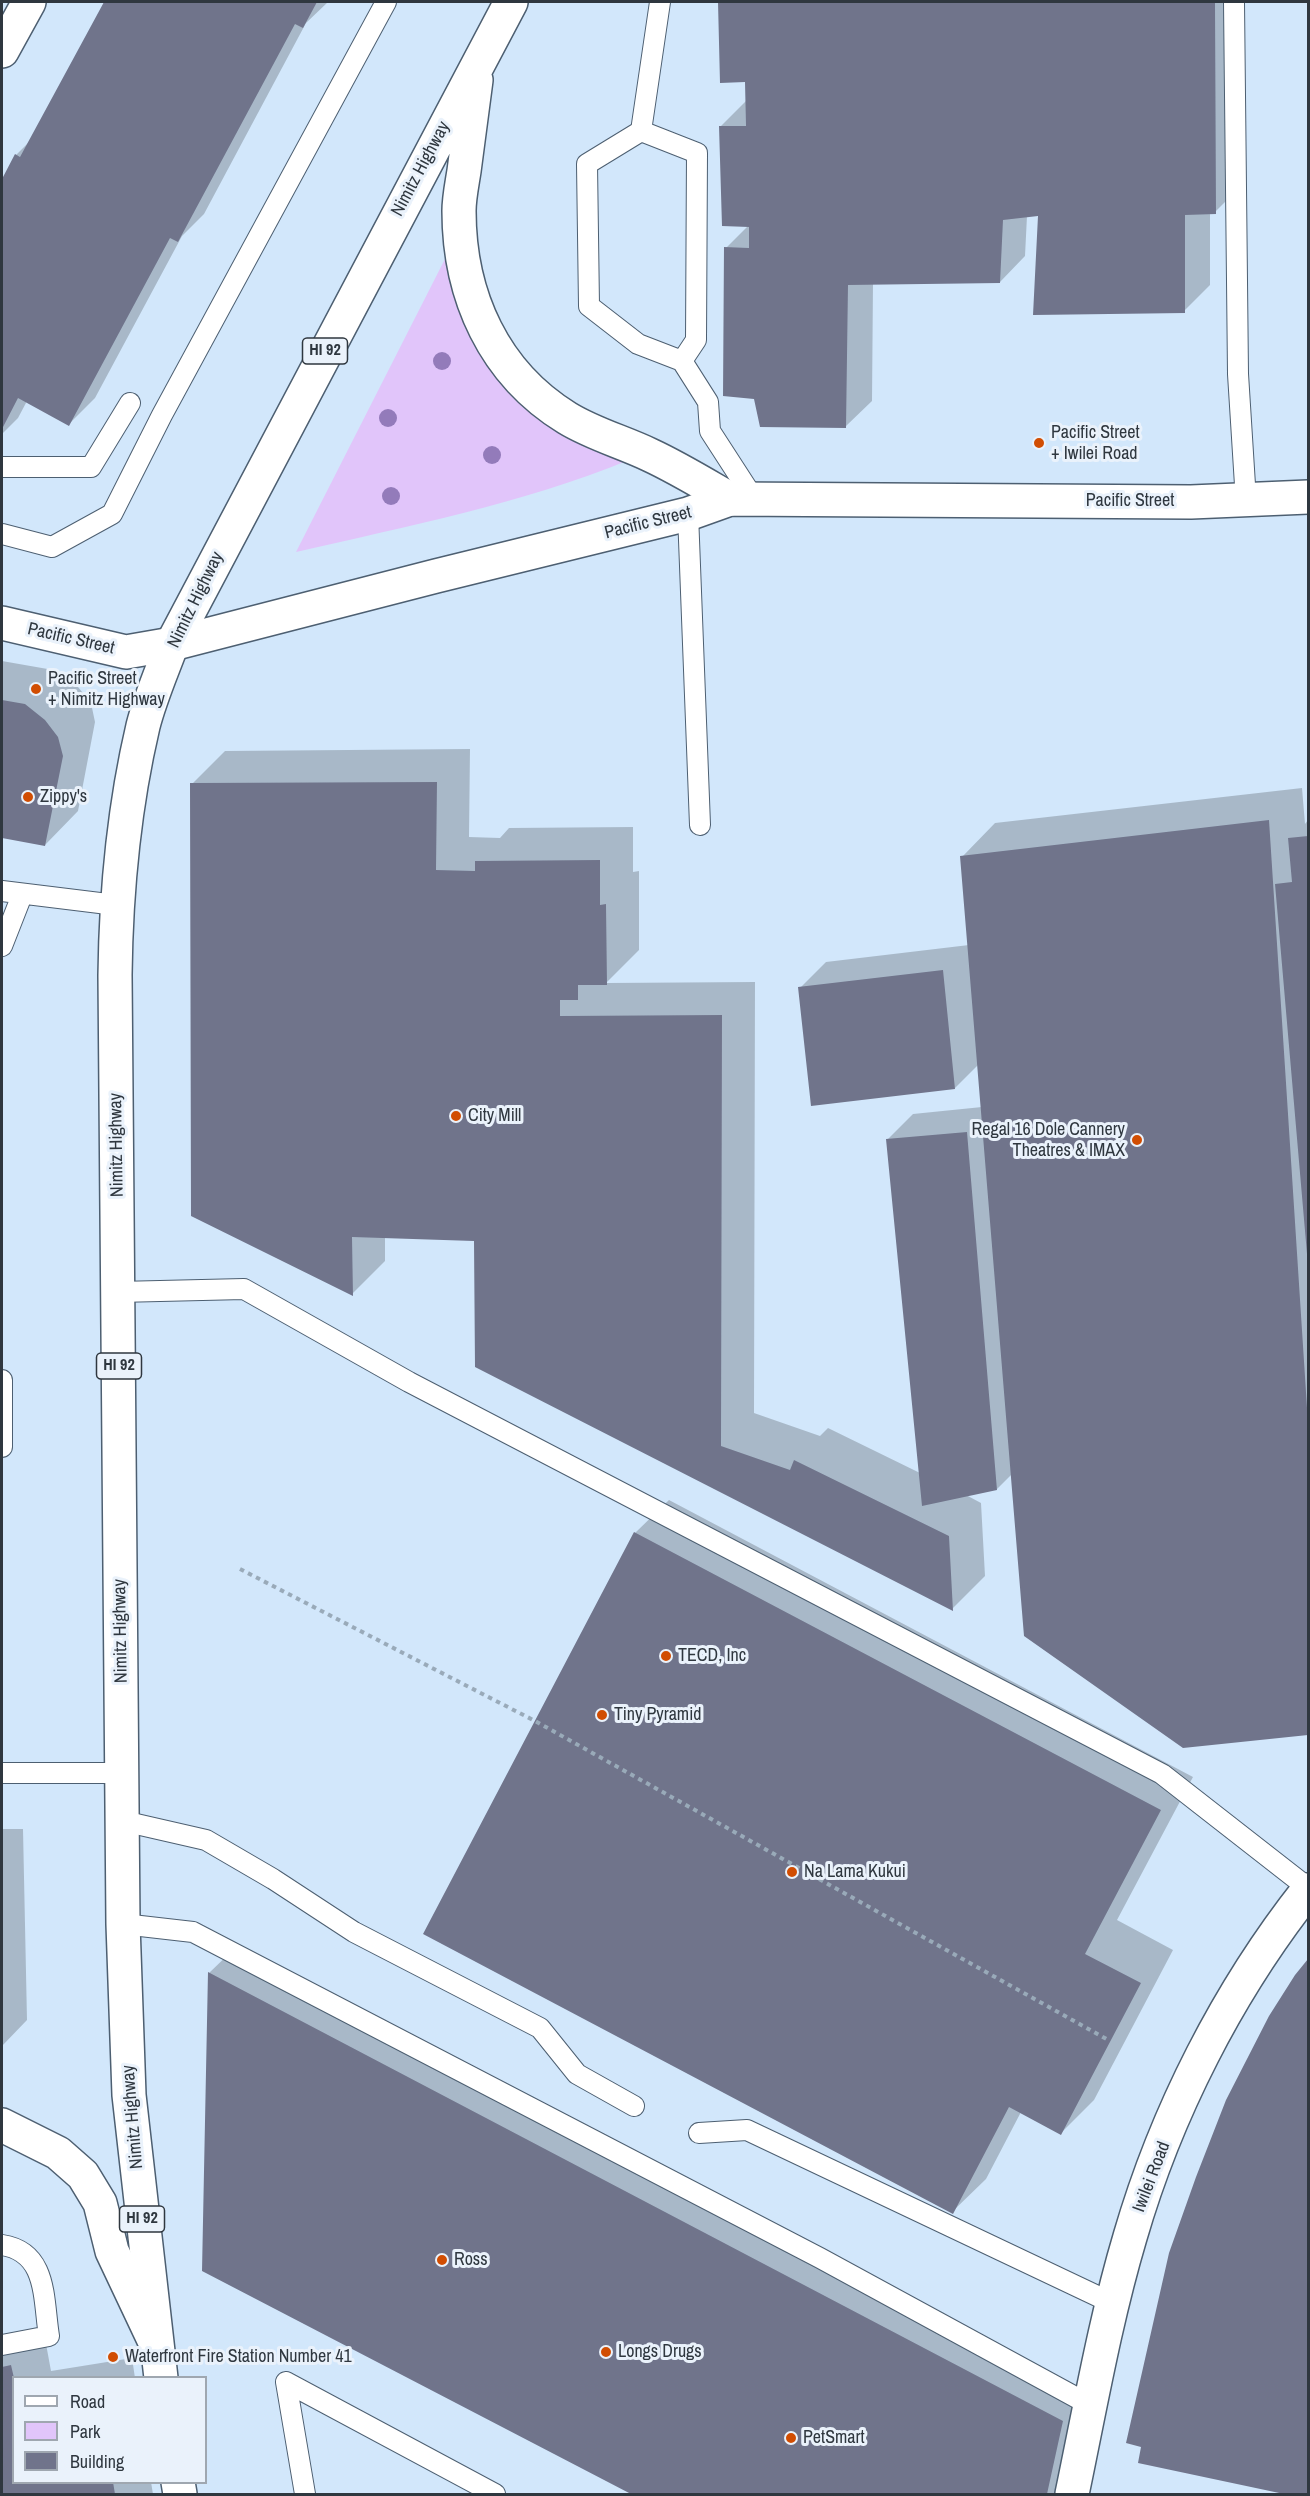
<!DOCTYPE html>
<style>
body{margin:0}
#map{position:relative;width:1310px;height:2496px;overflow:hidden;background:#d2e7fb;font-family:"Archivo Narrow",sans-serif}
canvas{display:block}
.frame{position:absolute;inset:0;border:3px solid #2f373f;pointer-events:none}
.legend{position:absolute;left:12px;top:2376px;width:195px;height:108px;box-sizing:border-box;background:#eaf2fb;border:2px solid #9fa7b0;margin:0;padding:8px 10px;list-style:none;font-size:18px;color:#2f373f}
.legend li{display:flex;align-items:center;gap:12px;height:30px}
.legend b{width:30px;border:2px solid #9fa7b0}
</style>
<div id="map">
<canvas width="1310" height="2496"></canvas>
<div class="frame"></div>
<ul class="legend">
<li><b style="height:8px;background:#fff"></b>Road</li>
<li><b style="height:16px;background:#e1c5fa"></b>Park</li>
<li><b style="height:16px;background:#70748b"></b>Building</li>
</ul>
</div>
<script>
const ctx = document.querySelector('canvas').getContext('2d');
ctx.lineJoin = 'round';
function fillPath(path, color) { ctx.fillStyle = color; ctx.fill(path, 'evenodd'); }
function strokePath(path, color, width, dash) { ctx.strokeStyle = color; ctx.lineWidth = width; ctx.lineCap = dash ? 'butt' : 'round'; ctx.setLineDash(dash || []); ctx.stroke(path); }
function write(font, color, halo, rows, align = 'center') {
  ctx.font = font + ' "Archivo Narrow",sans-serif'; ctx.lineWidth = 6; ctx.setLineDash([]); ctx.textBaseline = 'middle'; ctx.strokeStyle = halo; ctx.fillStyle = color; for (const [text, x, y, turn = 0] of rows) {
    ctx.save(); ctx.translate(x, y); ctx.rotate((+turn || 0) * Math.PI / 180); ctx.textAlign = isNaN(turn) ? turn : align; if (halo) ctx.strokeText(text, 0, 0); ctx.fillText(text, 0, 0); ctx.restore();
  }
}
fillPath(new Path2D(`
 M446,257L460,303L629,460C522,504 408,526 296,552Z`), '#e1c5fa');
fillPath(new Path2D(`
 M106,2H328L306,23L204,214L182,236L95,398L69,424L27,401L18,418L2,434V182L16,155L30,141Z
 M720,2H1240L1241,186L1215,212H1210V285L1184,311L1040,215L1027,216L1025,256L1000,282L873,283L872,401L846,426L726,248L748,226L721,126L747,100L746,80L722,81Z
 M2,661L59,671L78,687L91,703L95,722L78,811L45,845L2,837Z
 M470,749L469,837L500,838L509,828L633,827V872L639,871V950L606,983L755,982L754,1413L820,1436L828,1428L920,1473L887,1140L913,1114L982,1107L979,1064L955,1088L800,988L826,962L969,945L962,857L995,823L1302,788L1305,824L1308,820V1733L1183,1747L1012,1474L997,1489L966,1495L981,1503L985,1576L952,1609L476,1366V1240L385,1237V1261L352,1294L192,784L225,751Z
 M669,1500L1193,1777L1117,1920L1173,1950L1094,2100L1061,2133L1021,2112L986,2179L952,2212L635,1533Z
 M2,1829H23L27,2020L2,2046Z
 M235,1948L1088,2395L1066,2494H634L204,2271L209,1973Z
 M1308,1961V2494H1291L1140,2462L1296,1976Z
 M44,2333L51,2371L132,2358L135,2378H14V2482H151L153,2494H2V2340Z`), '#0003');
fillPath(new Path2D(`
 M104,2H317L303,28L295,24L178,242L170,238L69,426L18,398L2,429V179L15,154L20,157Z
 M718,2H1215L1216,214L1185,215V313L1033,315L1038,216L1003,220L1000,283L848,285L846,428L760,427L754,399L723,396L724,247L749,248V227L722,226L719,126H746L745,82L720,83Z
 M2,700L25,704L45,720L58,737L63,756L45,846L2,838Z
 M437,782L436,870L475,871V861L600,860V905L606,904L607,985H578V1000H560V1016L722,1015L721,1446L790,1470L794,1460L949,1536L953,1611L475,1367L474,1241L352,1237L353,1296L191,1216L190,783Z
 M1269,820L1308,1423V1735L1183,1748L1024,1636L960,856Z
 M1308,836V1254H1307L1275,884L1292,882L1288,838Z
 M943,970L955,1089L811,1106L798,987Z
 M967,1132L997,1490L922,1506L886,1139Z
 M634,1532L1161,1810L1085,1954L1141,1983L1061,2135L1009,2107L953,2214L423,1934Z
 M1308,1959V2494H1284L1138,2463L1141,2447L1126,2443L1169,2253L1196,2177L1226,2100L1269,2016L1295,1975Z
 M208,1972L1063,2421L1047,2494H631L202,2271Z
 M11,2365L14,2378V2482H113L115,2494H2V2367Z`), '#70748b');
const lane = new Path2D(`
 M1234,2L1238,374L1246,501
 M641,131L697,153L696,340L682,361L638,344L589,306L587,164Z
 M641,131L660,2
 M682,361L708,402L710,431L754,499
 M2,467H91L130,403
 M688,514L700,825
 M2,534L52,547L112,514L162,415L386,2
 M2,891L116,905
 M2,946L22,895
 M118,1292L244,1289L409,1382L1162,1774L1308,1888
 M2,1380V1447
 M2,1773H123
 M123,1821L206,1840L273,1879L354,1932L540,2028L577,2074L634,2106
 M123,1924L193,1932L820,2258L1090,2405
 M699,2133L747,2130L1112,2303
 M2,2245C48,2252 43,2299 49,2336L2,2345
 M286,2382L495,2494
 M286,2382L305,2494`);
const street = new Path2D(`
 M2,2125L58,2153L83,2175L100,2203L112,2251L155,2342`);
const secondary = new Path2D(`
 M2,623L126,652L172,644L436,576L688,514L730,499L1191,502L1308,497
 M1072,2494C1090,2408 1105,2321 1130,2237C1166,2113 1228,1991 1308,1890`);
const primary = new Path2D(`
 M2,51L29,2
 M476,80C472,110 468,140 464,171C462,184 459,198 459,211C459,296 494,373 567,418C593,434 623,442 650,455C678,468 704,484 730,499
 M161,2378L129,2095L123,1924L115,975C116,891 124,807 143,726C150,698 162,671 172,644L511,2
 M178,2482L180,2494`);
strokePath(lane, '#4d5f71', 22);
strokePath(street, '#4d5f71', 36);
strokePath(secondary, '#4d5f71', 36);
strokePath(primary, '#4d5f71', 36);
strokePath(new Path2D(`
 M240,1569L535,1721L1110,2041`), '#99aab9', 4, [4.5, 4.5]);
strokePath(lane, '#fff', 20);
strokePath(street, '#fff', 33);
strokePath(secondary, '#fff', 33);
strokePath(primary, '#fff', 33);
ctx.fillStyle = '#937bba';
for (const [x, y] of [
 [442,361],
 [388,418],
 [492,455],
 [391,496]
]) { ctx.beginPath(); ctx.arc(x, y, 9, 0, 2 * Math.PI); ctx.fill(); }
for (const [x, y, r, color] of [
 [1039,443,6,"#d14d02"],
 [36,689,6,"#d14d02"],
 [28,797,6,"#d14d02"],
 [456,1116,6,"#d14d02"],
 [1137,1140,6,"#d14d02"],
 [666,1656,6,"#d14d02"],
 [602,1715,6,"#d14d02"],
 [792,1872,6,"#d14d02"],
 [442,2260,6,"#d14d02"],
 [606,2352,6,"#d14d02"],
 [113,2357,6,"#d14d02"],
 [791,2438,6,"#d14d02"]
]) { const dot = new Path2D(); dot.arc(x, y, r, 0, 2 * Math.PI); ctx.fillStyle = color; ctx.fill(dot); strokePath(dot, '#eaf2fb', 2); }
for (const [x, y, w] of [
 [325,351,45],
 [119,1366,45],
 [142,2219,45]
]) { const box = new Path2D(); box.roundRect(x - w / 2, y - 13, w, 26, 4.5); ctx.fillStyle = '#eaf2fb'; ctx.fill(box); strokePath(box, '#2f373f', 1.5); }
write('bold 16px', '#2f373f', null, [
 ["HI 92",325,351],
 ["HI 92",119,1366],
 ["HI 92",142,2219]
]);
write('18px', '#2f373f', '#eaf2fb', [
 ["Nimitz Highway",421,169,-62],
 ["Pacific Street",1130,501],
 ["Pacific Street",648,523,-14],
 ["Nimitz Highway",196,600,-64],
 ["Pacific Street",71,639,13],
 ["Nimitz Highway",117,1145,-91],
 ["Nimitz Highway",121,1631,-91],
 ["Nimitz Highway",133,2117,-95],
 ["Iwilei Road",1152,2177,-69]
]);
write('18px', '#2f373f', '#eaf2fb', [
 ["Pacific Street",1051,433],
 ["+ Iwilei Road",1051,454],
 ["Pacific Street",48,679],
 ["+ Nimitz Highway",48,700],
 ["Zippy's",40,797],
 ["City Mill",468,1116],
 ["Regal 16 Dole Cannery",1125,1130,"right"],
 ["Theatres & IMAX",1125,1151,"right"],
 ["TECD, Inc",678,1656],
 ["Tiny Pyramid",614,1715],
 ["Na Lama Kukui",804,1872],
 ["Ross",454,2260],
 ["Longs Drugs",618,2352],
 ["Waterfront Fire Station Number 41",125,2357],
 ["PetSmart",803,2438]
], 'left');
</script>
